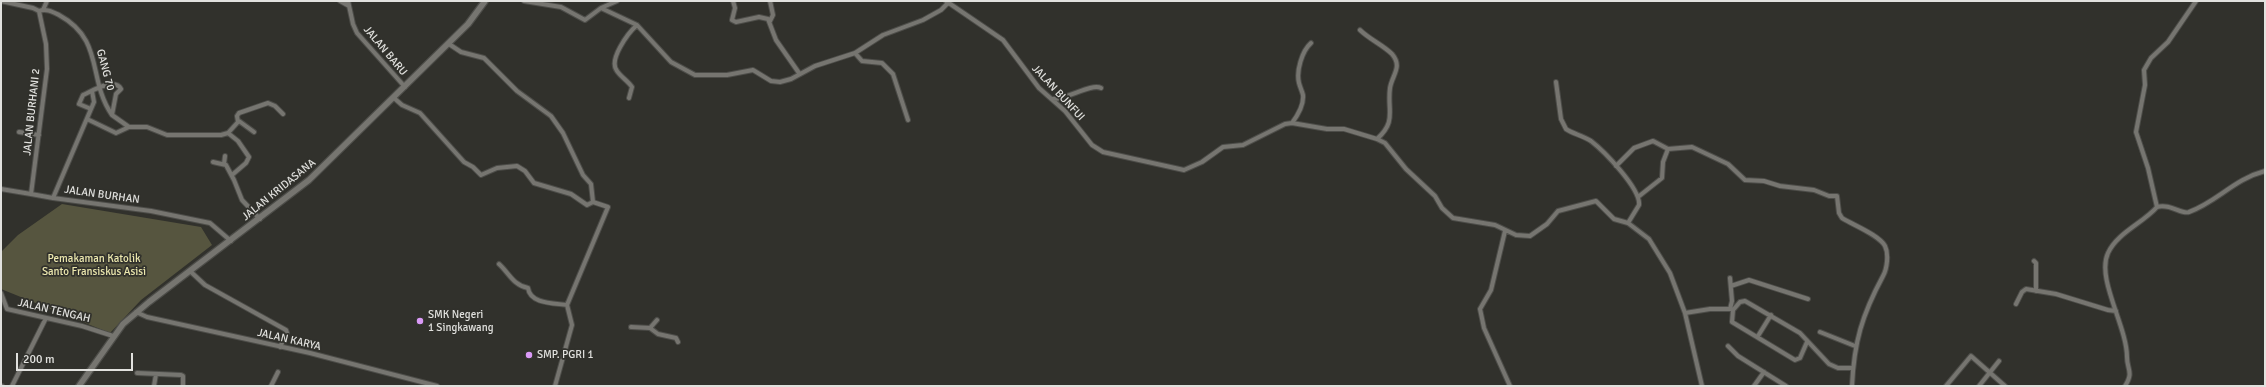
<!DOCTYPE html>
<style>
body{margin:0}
#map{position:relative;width:2266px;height:387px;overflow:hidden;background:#31312c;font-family:Signika,sans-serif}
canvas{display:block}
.frame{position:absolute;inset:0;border:2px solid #e1e1de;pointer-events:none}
.scale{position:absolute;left:16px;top:353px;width:117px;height:18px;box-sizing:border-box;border:2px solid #e1e1de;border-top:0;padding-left:5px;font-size:12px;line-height:14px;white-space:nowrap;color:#e1e1de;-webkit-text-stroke:3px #31312c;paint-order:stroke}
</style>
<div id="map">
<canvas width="2266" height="387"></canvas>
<div class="frame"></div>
<div class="scale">200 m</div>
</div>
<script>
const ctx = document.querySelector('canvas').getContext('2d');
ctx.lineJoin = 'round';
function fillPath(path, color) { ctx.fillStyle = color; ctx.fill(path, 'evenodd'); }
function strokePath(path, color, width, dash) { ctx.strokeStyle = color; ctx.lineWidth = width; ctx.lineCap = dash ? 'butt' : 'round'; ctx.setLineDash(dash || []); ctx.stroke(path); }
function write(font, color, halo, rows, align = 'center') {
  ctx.font = font + ' Signika,sans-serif'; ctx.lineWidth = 3.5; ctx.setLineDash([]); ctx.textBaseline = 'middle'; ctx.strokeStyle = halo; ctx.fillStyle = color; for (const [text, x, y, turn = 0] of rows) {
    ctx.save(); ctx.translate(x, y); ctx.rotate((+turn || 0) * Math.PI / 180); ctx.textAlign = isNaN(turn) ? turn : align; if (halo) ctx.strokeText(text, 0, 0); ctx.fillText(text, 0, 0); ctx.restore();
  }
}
fillPath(new Path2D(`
 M62,204L201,227L212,245L141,300L110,333L1,289V252L18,235Z`), '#56553f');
const minor = new Path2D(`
 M1,1L33,8L39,11
 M340,1L349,6
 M348,1L353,24L357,33L405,87
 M524,1L561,7L585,20L601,8L637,25L671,62L695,75H727L753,70L771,81L780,82L791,79L815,66L855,53L883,35L923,20L941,10L948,3
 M733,1L735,8L732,20L736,22L759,17L768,19L776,40L799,73
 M770,1L773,15L770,21
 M946,1L1003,40L1039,88L1065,111L1092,145L1103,152L1184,170L1202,162L1223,147L1243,145L1285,124L1292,123L1327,129H1344L1377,139L1385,143L1406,169L1435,196L1442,208L1453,218L1495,225L1516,235L1530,236L1547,224L1558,211L1596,201L1614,219L1628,223L1649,239L1670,273L1685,313L1702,386
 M601,8L617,1
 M43,10L47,1
 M39,11L46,44L47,69L31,194L53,198
 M39,11C46,8 53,12 59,15C105,40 87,79 112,115
 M1360,30C1369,39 1383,45 1392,54C1403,67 1392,75 1390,88C1387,111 1397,121 1377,139
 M449,44L461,52L484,58L517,91L551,116L563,133L583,175L591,184L593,202L608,207L567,305L572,325L555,386
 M855,53L862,61L882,63L893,74L908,120
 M1556,82L1561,119L1566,129C1573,134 1582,135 1591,141C1604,151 1641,189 1639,205L1628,223
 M92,91L94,102L53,198L151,211L210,223L231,241
 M394,98L402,105L420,113L464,162L473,167L481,175L497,168L517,166L525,171L534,183L571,194L587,205L593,202
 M629,98L632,87C628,81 621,77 617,71C608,60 628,33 637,25
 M1052,99C1066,100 1091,83 1101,88
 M87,119L116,133L129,127L112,115L116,94L121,89C115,77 92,91 83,95L79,104L91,109
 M239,121L254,132
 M1292,123C1298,115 1304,105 1303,95C1302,91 1300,87 1299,83C1296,71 1302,51 1311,43
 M129,127H147L167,135H221L228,133L238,122L237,116L239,113L268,103L275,106L283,114
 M19,132L39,135
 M228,133L238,141L249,157L246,163L232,175
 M213,162L226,165L234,180L242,200L260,219
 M224,164L225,156
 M1616,166L1634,148L1653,141L1668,149L1692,147L1728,164L1745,180L1764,181L1780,186L1814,190L1829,196H1837L1839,213L1842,218C1853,225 1879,235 1885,246C1889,254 1887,269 1883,276C1862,315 1854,342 1852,386
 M1,189L31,194
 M1638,197L1662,178L1663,162L1668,149
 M2157,207C2170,203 2182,215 2189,212C2217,202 2234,179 2265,171
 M1505,231L1491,290L1480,309L1484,328L1510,386
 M2034,261L2036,263V291
 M499,264C509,273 513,285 528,288C530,304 554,303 567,305
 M190,271L205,285L286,330L287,333L280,347
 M1731,286L1749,280L1808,299
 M1,293L7,309L82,326L113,336
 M2016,304L2022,292L2026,289L2056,294L2108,310L2116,311
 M136,312L147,317L310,353L437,386
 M1685,313L1710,309H1730L1732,301L1730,278
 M631,327L650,328L658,334L676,338L678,342
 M650,328L657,320
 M1820,332L1855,346
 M1758,336L1771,315
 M1807,342L1800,358L1795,360L1732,322L1733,310L1740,302L1745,301L1800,333L1829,364L1838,368H1853
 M1728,346L1738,356L1786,386
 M137,373L181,375L183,376V386
 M1,386H2
 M12,386L46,318
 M154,386L156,374
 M271,386L278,372
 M1754,386L1764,372
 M1946,386L1971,356L2005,386
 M1979,386L1999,361
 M2125,386C2134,372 2127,370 2127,357C2127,326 2096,279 2108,253C2117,233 2143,223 2157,207L2148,168L2136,132L2145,85L2144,70L2151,58L2168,42L2196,1`);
const tertiary = new Path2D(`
 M79,386L123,324L149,302L309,180L468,24L485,1`);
strokePath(minor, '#4d4d49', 6);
strokePath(tertiary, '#4d4d49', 8);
strokePath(minor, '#767570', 4);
strokePath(tertiary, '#767570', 5.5);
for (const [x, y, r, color] of [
 [420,321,4,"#da9af7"],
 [529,355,4,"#da9af7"]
]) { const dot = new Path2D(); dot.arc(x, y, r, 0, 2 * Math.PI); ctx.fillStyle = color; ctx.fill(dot); strokePath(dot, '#31312c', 1.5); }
write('11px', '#e1e1de', '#31312c', [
 ["JALAN BARU",385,51,50],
 ["GANG 70",105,70,75],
 ["JALAN BUNFUI",1058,93,47],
 ["JALAN BURHANI 2",32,112,-84],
 ["JALAN KRIDASANA",279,190,-39],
 ["JALAN BURHAN",102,195,8],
 ["JALAN TENGAH",54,311,13],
 ["JALAN KARYA",289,340,13]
]);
write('11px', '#ece8ae', '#31312c', [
 ["Pemakaman Katolik",94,259],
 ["Santo Fransiskus Asisi",94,272]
]);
write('11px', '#e1e1de', '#31312c', [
 ["SMK Negeri",428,315],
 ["1 Singkawang",428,328],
 ["SMP. PGRI 1",537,355]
], 'left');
</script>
